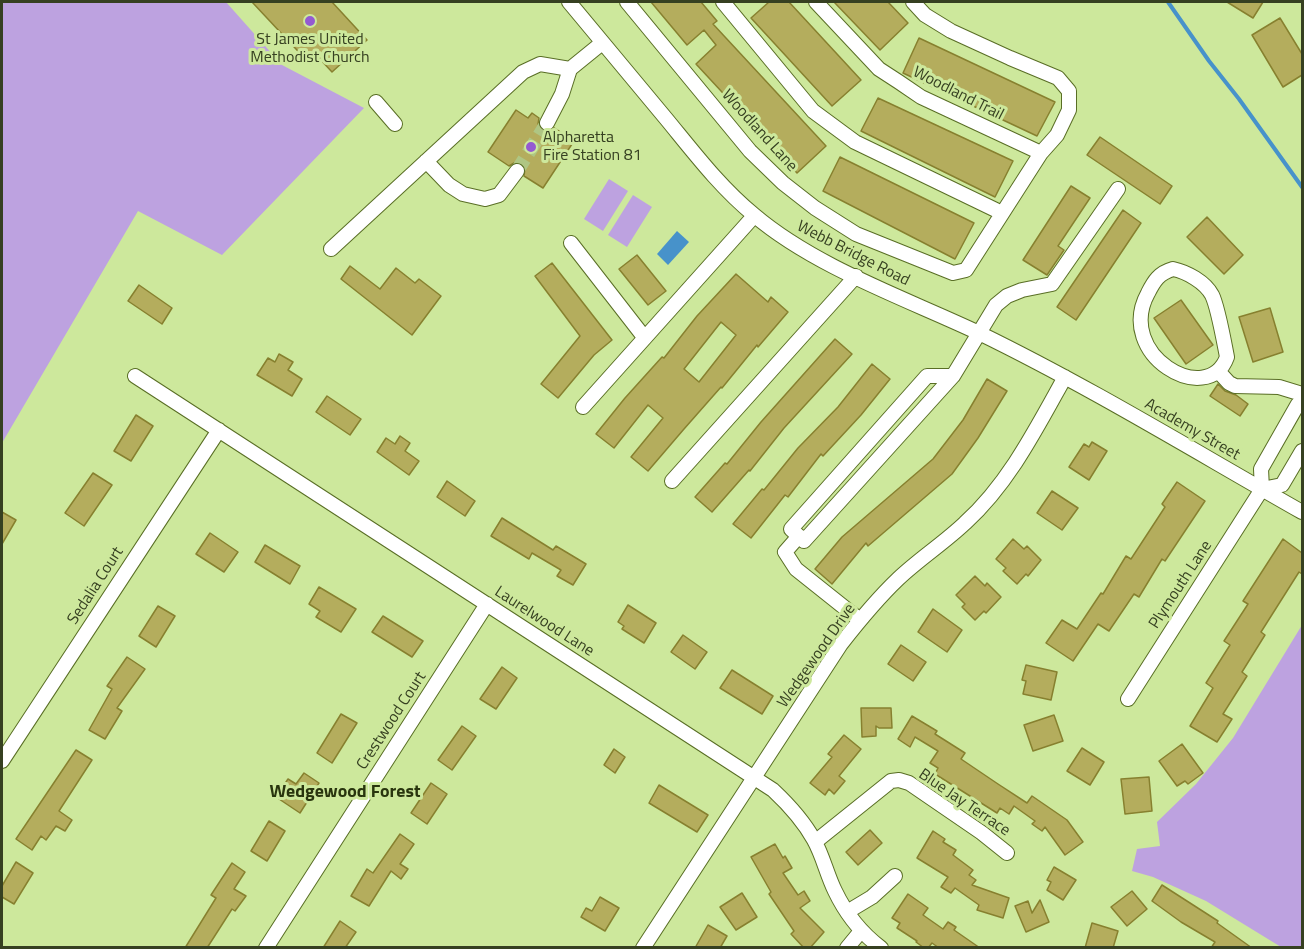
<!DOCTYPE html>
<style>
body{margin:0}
#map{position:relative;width:1304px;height:949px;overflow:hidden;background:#cde89c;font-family:"Titillium Web",sans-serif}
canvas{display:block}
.frame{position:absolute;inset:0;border:3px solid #364021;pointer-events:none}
</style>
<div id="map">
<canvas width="1304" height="949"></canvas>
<div class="frame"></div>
</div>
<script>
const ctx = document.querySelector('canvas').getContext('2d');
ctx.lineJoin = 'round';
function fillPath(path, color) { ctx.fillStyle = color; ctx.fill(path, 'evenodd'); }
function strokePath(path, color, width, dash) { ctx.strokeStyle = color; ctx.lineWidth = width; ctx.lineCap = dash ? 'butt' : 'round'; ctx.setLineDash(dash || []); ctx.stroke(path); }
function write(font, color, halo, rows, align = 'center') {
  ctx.font = font + ' "Titillium Web",sans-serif'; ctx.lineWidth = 6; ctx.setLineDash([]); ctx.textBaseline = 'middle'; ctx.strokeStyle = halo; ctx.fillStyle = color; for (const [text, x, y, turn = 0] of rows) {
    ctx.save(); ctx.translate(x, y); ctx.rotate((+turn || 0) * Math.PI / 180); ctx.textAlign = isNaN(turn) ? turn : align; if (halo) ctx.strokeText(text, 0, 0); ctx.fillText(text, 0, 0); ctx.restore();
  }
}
fillPath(new Path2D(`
 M2,2H226L282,65L364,108L222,255L138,211L2,443Z
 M609,179L628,191L603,231L584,219Z
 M633,195L652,207L627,247L608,235Z
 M1302,625V947H1281L1206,901L1153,877L1132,871L1137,849L1160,846L1157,822L1196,784L1233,738Z`), '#bda2e0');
fillPath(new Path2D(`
 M677,231L689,242L668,265L657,254Z`), '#4792ca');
strokePath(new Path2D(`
 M1168,2L1209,61L1239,99L1302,187`), '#4792ca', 4);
const building = new Path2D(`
 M252,2H332L367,40L332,72L318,57L310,64Z
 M651,2H701L717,21L713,24L826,146L797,173L696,64L716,45L704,30L687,45Z
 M769,2H789L861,80L832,106L751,18Z
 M834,2H888L908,23L880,50Z
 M1227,2H1263L1253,18Z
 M1280,18L1302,54V75L1283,87L1252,35Z
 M919,38L1055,102L1037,136L903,73Z
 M878,98L1013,161L995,197L861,131Z
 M516,110L528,118L532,113L539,118L538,124L542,131L548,132L554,128L574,141L543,188L524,176L525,168L522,164L514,163L509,166L488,152Z
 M1100,137L1172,186L1160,204L1087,155Z
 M840,157L974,223L955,259L823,191Z
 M1071,186L1090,198L1058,246L1064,250L1047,275L1023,260Z
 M1123,210L1141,223L1076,320L1057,307Z
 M1207,217L1243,255L1224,274L1187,237Z
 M637,255L666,291L648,305L619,269Z
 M552,263L612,340L594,355L558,398L541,384L580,336L535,276Z
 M350,266L380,289L396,268L415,283L419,279L441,296L412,335L341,279Z
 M736,274L768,302L771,297L788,312L758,347L757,345L722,388L721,387L684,429L648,471L631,457L663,418L648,405L614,448L596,434L625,398L662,357L664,358L697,316ZM721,322L736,335L699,382L684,369Z
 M139,285L172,308L162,324L128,301Z
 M1181,300L1213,345L1186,364L1154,318Z
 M1270,308L1283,352L1253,362L1239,317Z
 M835,339L852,354L784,428L750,471L749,470L712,512L695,497L725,463L727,464L761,422Z
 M279,354L293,362L288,370L302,379L292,396L257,375L268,358L275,362Z
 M872,364L890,379L861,415L823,456L821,454L788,497L785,495L751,538L733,524L762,489L764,490L798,448L838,407Z
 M987,379L1007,391L978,438L952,474L868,546L866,543L832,584L815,569L842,537L933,459L963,420Z
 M1218,384L1225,391L1236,395L1248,404L1240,416L1210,396Z
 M327,396L361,419L350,435L316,412Z
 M136,415L153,426L131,461L114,451Z
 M400,436L410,443L405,451L419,461L409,475L377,452L386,438L395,444Z
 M1092,442L1107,451L1089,480L1069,467L1084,444L1089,447Z
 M93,473L112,485L84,526L65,513Z
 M447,481L475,501L465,516L437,497Z
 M1177,482L1205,501L1165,561L1162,559L1139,597L1134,594L1109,631L1098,624L1073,661L1046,643L1062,620L1077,629L1101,593L1103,594L1126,556L1131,559L1165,507L1162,504Z
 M1052,491L1078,508L1062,530L1037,513Z
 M2,512L16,520L2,544Z
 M502,518L553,550L556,546L586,564L573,585L557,576L561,570L532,553L529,559L491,536Z
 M210,533L238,552L224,572L196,554Z
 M1013,539L1024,549L1027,546L1041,560L1028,576L1026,574L1017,584L1003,571L1006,568L996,559Z
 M1283,539L1302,553V574L1299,572L1261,632L1265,635L1242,672L1247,676L1223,714L1232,719L1217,742L1190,726L1213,688L1206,683L1230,645L1224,641L1248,604L1243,601Z
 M265,545L300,566L290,584L255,562Z
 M975,576L985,586L987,583L1001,597L986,613L984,611L975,620L962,607L965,604L956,595Z
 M319,587L356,609L341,632L316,617L320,611L309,604Z
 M628,605L656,623L644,643L622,629L624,626L618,622Z
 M158,606L175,616L156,647L139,636Z
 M933,609L962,630L947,652L918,632Z
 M383,616L423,641L412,657L372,632Z
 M683,635L707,652L695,669L671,652Z
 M901,645L926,662L913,681L888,664Z
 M127,657L145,669L117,708L122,711L105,739L89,730L112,689L107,686Z
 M1026,665L1057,672L1051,700L1023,694L1026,681L1022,680Z
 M502,667L517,678L496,709L480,699Z
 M732,670L773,696L762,714L720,688Z
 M861,708H891L892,728H879L876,726V736L862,737Z
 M341,714L357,723L332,763L317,753Z
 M1054,715L1063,741L1033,751L1024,725Z
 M912,716L937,731L935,734L965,753L961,759L998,784L1027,803L1032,796L1067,820L1083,842L1065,855L1045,827L1042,831L1032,824L1035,821L1014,806L1009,814L1000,808L997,813L935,774L938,768L930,763L938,751L915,737L910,747L898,739Z
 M462,726L476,736L452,770L438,760Z
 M844,735L861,749L839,776L845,781L834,794L829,789L825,795L810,783L832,757L828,754Z
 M1182,744L1203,773L1188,784L1185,781L1177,786L1159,761Z
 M1082,748L1104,762L1090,785L1067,771Z
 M614,749L625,757L615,773L604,765Z
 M76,750L92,760L59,811L72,820L65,831L56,826L46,840L41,836L32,850L16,839Z
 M304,773L319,783L300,813L276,797L288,779L296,784Z
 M1149,777L1152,811L1125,814L1121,779Z
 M431,783L447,794L427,824L411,813Z
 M659,785L708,815L697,832L649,803Z
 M269,821L285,831L267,861L251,851Z
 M870,830L882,843L858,865L846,852Z
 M933,831L945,839L943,842L956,850L953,855L973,870L969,875L976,880L972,885L1009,898L1003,918L977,910L979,905L955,888L951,893L941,887L948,877L917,858Z
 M400,834L414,844L400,864L408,869L401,879L391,871L369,906L351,896L367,869L373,873Z
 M775,844L783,858L785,856L792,868L783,873L798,895L804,891L810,901L800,908L824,932L810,948H804L791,934L794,931L769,894L771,892L751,857Z
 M16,862L33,873L14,904L2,897V886Z
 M232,863L245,872L234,889L246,896L235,911L232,909L207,948H185L216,898L211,895Z
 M1054,867L1076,880L1063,900L1047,890L1051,882L1047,880Z
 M1162,885L1218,921L1217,923L1252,948H1211L1215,942L1181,922L1152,901Z
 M1132,891L1147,909L1127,926L1111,907Z
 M742,893L757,917L736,930L720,907Z
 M908,894L928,908L923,915L943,929L948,922L956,927L954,930L980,948H939L932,943L928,948H924L916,942L917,941L897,928L900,923L892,918Z
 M600,897L619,908L605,931L581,917L586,908L592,911Z
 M1040,900L1049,922L1026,932L1015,906L1028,901L1032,913Z
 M340,921L356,932L345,948H323Z
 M1092,923L1118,931L1113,948H1085Z
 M708,925L727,936L720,948H695Z`);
fillPath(building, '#b4ad5d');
strokePath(building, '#87802f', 1.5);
strokePath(new Path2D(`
 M517,171L547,123`), '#afc683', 14, [14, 7]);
const minor = new Path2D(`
 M569,2C602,42 635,81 668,121C695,154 721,188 754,215C815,267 907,299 979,333C1090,387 1196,452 1302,512
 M627,2L750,151L783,183L815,208L856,234L953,273L966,270L1041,153L1057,135L1069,110V91L1058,78L1010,58L951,31L925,15L913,2
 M723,2L813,111L855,142L1002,213
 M816,2L879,69L899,82L921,97L1041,153
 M376,102L395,124
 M547,123L562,94L570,69
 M426,161L449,185L463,194L485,199L499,195L517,171
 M571,243L644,337
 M331,249L523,72L540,64L570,69L602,43
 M1173,269C1187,272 1205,282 1212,295C1218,307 1224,342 1227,357C1208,409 1114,355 1148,293C1154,281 1159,273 1173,269Z
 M1218,371L1229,383L1235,386L1279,387L1302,394
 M135,376L773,790C789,805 803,820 814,840C823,856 827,875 835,891C846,914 861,933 881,948
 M953,376H927L791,529L804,541L953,376L996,305L1007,296L1022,290L1052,284L1118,189
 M583,407L754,216
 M672,481L856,276
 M1262,489L1261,469L1298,404L1302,403
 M1262,489L1282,485L1302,451
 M799,536L785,552L796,569L860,620
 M1128,699L1262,489
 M2,761L219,430
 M815,842L891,781L899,780L909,783L982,833L1007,853
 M847,912L872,897L895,876
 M266,948L487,604
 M643,948L841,644C859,621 877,599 898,579C919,559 944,543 965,523C1009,483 1036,429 1065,377
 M847,948L861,931`);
strokePath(minor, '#596e25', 16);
strokePath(minor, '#fff', 14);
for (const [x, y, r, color] of [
 [310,21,6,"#945ad1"],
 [531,147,6,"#945ad1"]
]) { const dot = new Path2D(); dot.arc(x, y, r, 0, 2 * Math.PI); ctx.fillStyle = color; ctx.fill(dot); strokePath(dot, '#cde89c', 2); }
write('16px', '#364021', '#cde89c', [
 ["St James United",310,40],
 ["Methodist Church",310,58],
 ["Alpharetta",543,138,"left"],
 ["Fire Station 81",543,156,"left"]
]);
write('16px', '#364021', '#cde89c', [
 ["Woodland Trail",958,94,27],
 ["Woodland Lane",759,131,48],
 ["Webb Bridge Road",853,254,27],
 ["Academy Street",1192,430,30],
 ["Plymouth Lane",1181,585,-57],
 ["Sedalia Court",96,586,-57],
 ["Laurelwood Lane",544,622,33],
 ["Wedgewood Drive",817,656,-55],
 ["Crestwood Court",392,721,-57],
 ["Blue Jay Terrace",964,803,34]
]);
write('bold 18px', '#29350e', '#cde89c', [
 ["Wedgewood Forest",345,793]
]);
</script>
